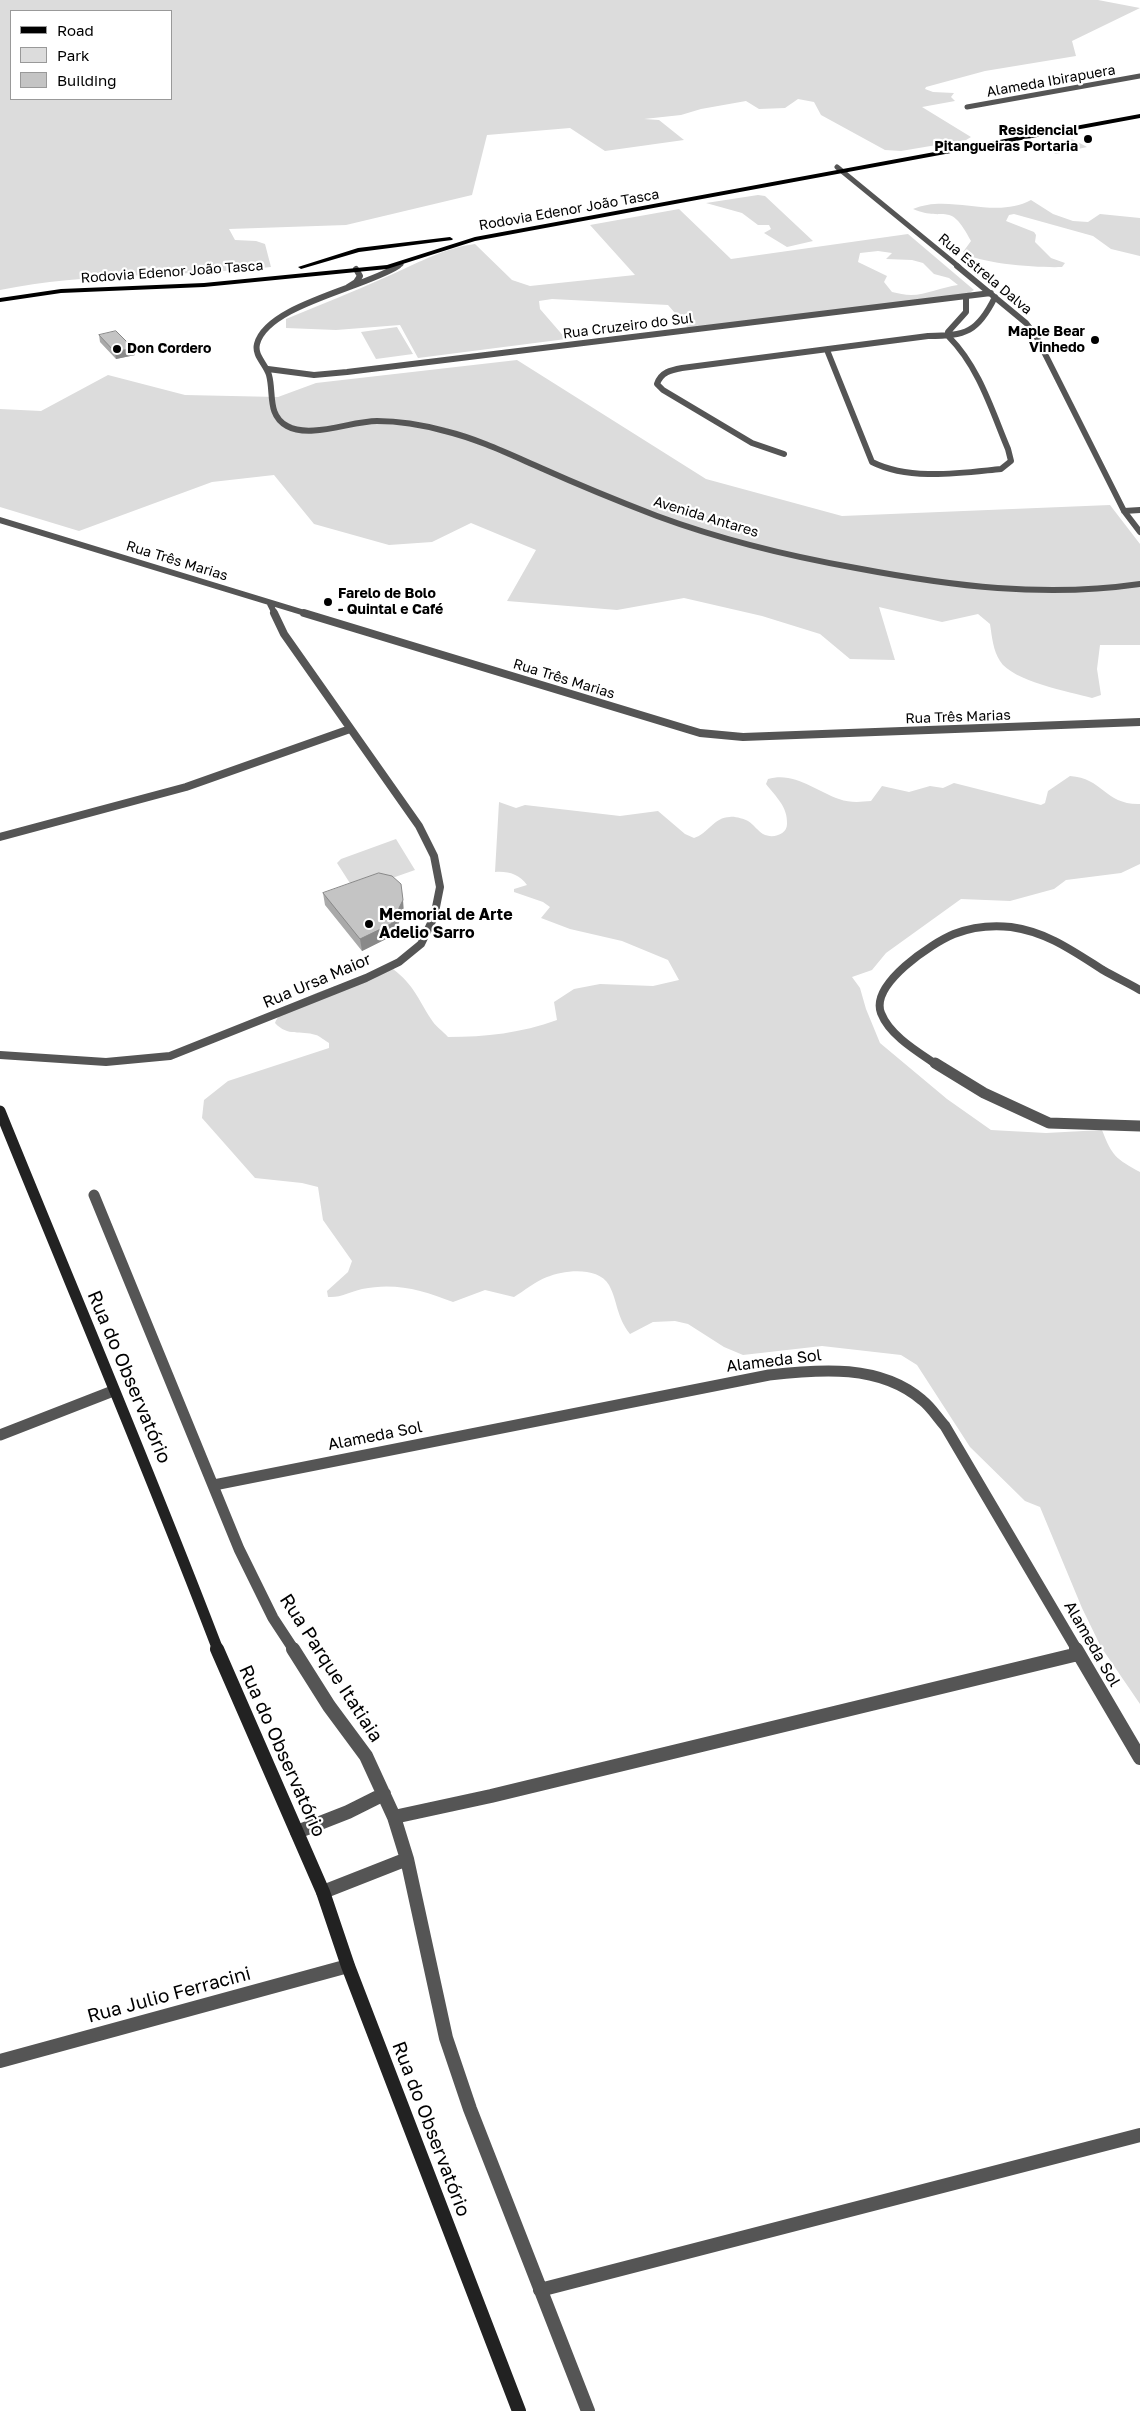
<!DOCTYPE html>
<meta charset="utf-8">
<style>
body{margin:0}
#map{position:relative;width:1140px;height:2411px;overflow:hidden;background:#fff;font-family:"Golos Text",sans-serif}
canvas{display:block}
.legend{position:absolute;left:10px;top:10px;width:162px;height:90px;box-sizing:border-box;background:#fff;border:1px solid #999;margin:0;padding:6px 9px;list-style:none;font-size:15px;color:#000}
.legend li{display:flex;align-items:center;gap:10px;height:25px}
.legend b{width:25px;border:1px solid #999}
</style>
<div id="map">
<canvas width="1140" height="2411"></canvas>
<ul class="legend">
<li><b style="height:6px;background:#000"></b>Road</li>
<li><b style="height:14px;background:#dcdcdc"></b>Park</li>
<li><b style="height:14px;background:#c4c4c4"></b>Building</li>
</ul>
</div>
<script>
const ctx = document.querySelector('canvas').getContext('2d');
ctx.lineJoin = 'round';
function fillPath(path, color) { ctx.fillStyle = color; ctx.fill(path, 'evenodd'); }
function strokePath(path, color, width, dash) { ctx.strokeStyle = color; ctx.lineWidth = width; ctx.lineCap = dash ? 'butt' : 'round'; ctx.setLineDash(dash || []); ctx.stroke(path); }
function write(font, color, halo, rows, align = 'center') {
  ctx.font = font + ' "Golos Text",sans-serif'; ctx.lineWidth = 4.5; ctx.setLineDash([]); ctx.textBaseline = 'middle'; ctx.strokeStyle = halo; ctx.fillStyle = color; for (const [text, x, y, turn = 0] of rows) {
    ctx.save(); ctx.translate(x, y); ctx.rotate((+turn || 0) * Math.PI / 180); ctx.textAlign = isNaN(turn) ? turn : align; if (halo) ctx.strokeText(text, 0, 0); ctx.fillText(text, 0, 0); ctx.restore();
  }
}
fillPath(new Path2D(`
 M0,0H1098L1140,8L1072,41L1076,56L985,71L926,87L925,89L933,92L954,93L951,97L955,101L922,107L971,137L966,140L901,151L885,150L821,115L814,102L798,99L785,108L759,109L746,101L701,109L681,115L644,119L659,120L684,140L605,151L570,128L487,135L472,195L346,225L229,229L235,240L256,241L265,244L271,267C182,277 87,272 0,290ZM11,11H171V99H11Z
 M1072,139L1087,147L1056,154L1041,146Z
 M758,195L765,196L813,241L787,247L764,233L771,229L769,225H758L742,213L706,203Z
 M1031,200L1053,214L1073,221L1088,222L1100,214L1140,218V256L1111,249L1093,236L1014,214L1009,215L1006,221L1034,232L1036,235L1035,242L1051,258L1065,263L1062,267C1041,268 978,264 963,252L971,241C949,199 947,223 913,209C949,193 995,220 1031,200Z
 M679,209L731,259L908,234L974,290L966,295L688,328L668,305L552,299L539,301L540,309L566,339L418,358L400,325L336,330L286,328V319C319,305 353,292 386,277C415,265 442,248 475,244L512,280L530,286L635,275L590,225ZM878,251L892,253L886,259L912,260L923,263L934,274L949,278L958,285C942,287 926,295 911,295C905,295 898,293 892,292L884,282L887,276L858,262L860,253Z
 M397,327L413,354L376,359L361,332Z
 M517,360L706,479L842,516L1110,505L1140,544V645H1100L1097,669L1101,695L1092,698C1070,692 1012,681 1000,661C993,650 992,637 990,624L978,614L942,622L879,607L895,660L850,659L820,634L762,616L684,598L617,610L507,601L536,550L471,523L432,542L389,545L314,524L274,475L212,482L79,531L0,507V409L41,411L108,375L185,395L278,397L316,383Z
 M1070,776C1103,778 1105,805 1140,804V864L1121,873L1066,880L1054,889L1010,901L961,899L886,953L872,970L852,977L860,988L866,1009L880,1043L947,1099L991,1130L1046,1133L1102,1130C1112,1156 1116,1159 1140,1172V1704L1101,1647L1082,1608L1040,1507L1025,1501L970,1447L917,1365L901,1355L822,1346L743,1355L724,1347L688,1324L675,1321L653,1322L630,1334C616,1316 618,1302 609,1285C598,1266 564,1270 547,1277C536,1281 524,1291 514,1297L485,1290L453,1302C423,1290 395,1282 362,1289C349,1292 341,1298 328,1297L327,1291L348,1272L352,1261L323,1220L318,1187L302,1183L255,1178L202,1118L204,1100L228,1081L329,1048V1043C325,1041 320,1036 316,1035C300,1030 288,1037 275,1023C286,995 365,978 393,969C414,985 418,999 431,1019C435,1026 443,1031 448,1037C486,1037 521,1033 557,1020L554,1002L574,989L600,984L653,986L679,980L668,960L622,941L570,929L541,918L550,907L543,902L514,892V889L527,885C519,874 508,871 495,872L499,802L516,808L525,805L620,816L658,811L685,834L694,838C708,834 714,817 730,817C734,816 744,819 748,821C754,825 758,831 763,834C772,839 787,835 787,824C788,807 776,797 766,784L768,779C794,771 816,791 839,799C850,803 860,802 871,801L882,786L909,792L930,786L943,788L954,783L1041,805L1045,803L1048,791Z
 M396,839L415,870L355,891L337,863L341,859Z`), '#dcdcdc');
strokePath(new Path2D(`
 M967,107L1140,76
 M837,167L959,267
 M396,267L401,264`), '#555', 5);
strokePath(new Path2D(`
 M398,266C364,288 267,305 257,344C254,356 266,364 269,375C274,393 267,415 287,426C310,439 351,421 377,421C400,421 423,425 445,431C478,439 509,454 541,468C579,485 618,501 657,516C722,540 788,556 856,568C951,586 1044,598 1140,584
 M957,266L1026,323L1036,336L1124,511L1140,532
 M348,287L356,282L360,276L356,269
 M949,337L948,332L966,312V297
 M827,350L872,462C910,481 960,473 1001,469L1011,461L1008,449C992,411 979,367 949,337
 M268,369L314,375L347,372L991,293
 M784,454L752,443L663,390L657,384C661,372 671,370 682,368L928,336C966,336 978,332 995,297
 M1124,511L1140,510
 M0,520L308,614
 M270,604L275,614`), '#555', 6);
strokePath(new Path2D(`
 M304,613L700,733L743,737L1140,722
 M0,837L186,787L350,729
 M0,1055L106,1062L170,1056L366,978L399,962L421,944L434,917L440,887L434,856L419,826L284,634L274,613
 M937,1065C918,1052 890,1036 881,1013C870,984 932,943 954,934C972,927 992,925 1011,927C1047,932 1073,951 1103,970C1115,977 1128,983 1140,990`), '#555', 8);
strokePath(new Path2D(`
 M935,1063L984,1093L1049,1123L1140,1126
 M94,1195L239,1549L273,1618L294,1650
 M0,1435L113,1391
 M214,1485L769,1375C820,1369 880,1364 922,1400C931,1407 937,1417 945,1426L1077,1650`), '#555', 11);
strokePath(new Path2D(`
 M293,1649L329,1706L366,1756L394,1817L407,1859L446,2038L470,2109L588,2411
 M1076,1649L1140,1758
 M394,1817L491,1796L1078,1654
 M297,1832L348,1812L384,1794
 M323,1892L407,1859
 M0,2061L348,1966
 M540,2290L1140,2135`), '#555', 14);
strokePath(new Path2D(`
 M0,1111C73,1291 149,1469 218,1650`), '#222', 11);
strokePath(new Path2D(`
 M217,1649L323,1892L348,1966L519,2411`), '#222', 14);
fillPath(new Path2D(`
 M1140,114V118L475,241L387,269L204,287L61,293L0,302V298L61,289L204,283L387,265L475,237Z
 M450,237L453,239L452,240L359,252L301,269L298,267L358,248Z`), '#000');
fillPath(new Path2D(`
 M99,335L135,355L116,359L100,342Z
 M323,893L404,913L392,936L362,951L325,905Z`), '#a9a9a9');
fillPath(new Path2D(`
 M133,348L135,355L116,359L115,352Z
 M403,900L404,913L392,936L362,951L360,939Z`), '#898989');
const building = new Path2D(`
 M116,331L133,348L115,352L99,335Z
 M379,873L392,876L401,884L403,900L391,924L360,939L323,893Z`);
fillPath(building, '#c4c4c4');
strokePath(building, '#898989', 1);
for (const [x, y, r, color] of [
 [1088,139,5,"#000"],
 [1095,340,5,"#000"],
 [117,349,5,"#000"],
 [328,602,5,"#000"],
 [369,924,5,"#000"]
]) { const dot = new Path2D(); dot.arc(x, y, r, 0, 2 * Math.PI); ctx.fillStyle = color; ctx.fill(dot); strokePath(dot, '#fff', 2); }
write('14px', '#000', '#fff', [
 ["Alameda Ibirapuera",1051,81,-10],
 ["Rodovia Edenor João Tasca",569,210,-10],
 ["Rodovia Edenor João Tasca",172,272,-4],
 ["Rua Estrela Dalva",985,274,40],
 ["Rua Cruzeiro do Sul",628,326,-7],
 ["Avenida Antares",706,517,17],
 ["Rua Três Marias",177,561,17],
 ["Rua Três Marias",564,679,17],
 ["Rua Três Marias",958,717,-2]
]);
write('bold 14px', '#000', '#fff', [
 ["Residencial",1078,131],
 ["Pitangueiras Portaria",1078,147],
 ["Maple Bear",1085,332],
 ["Vinhedo",1085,348],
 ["Don Cordero",127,349,"left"],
 ["Farelo de Bolo",338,594,"left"],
 ["- Quintal e Café",338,610,"left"]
], 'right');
write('bold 16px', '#000', '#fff', [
 ["Memorial de Arte",379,915],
 ["Adelio Sarro",379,933]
], 'left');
write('16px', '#000', '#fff', [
 ["Rua Ursa Maior",317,981,-23],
 ["Alameda Sol",774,1361,-7],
 ["Alameda Sol",375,1436,-11],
 ["Alameda Sol",1092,1644,60]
]);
write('19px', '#000', '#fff', [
 ["Rua do Observatório",129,1377,67],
 ["Rua Parque Itatiaia",331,1668,57],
 ["Rua do Observatório",282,1751,66],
 ["Rua Julio Ferracini",169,1995,-15],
 ["Rua do Observatório",431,2129,69]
]);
</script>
